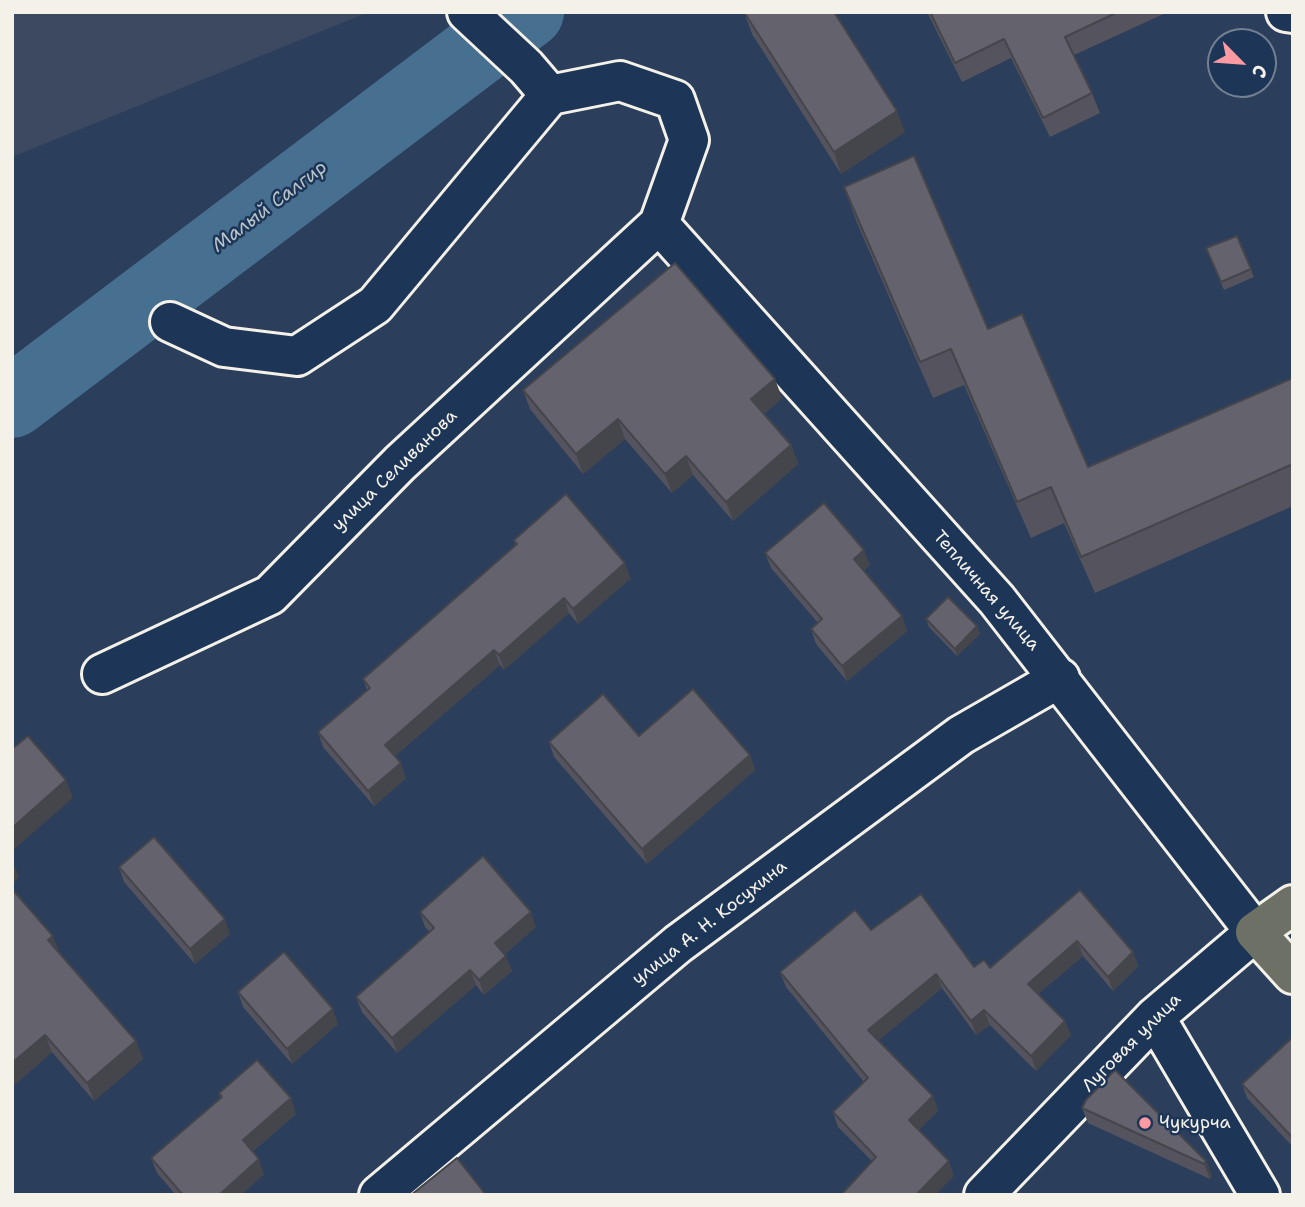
<!DOCTYPE html>
<meta charset="utf-8">
<style>
body{margin:0}
#map{position:relative;width:1305px;height:1207px;overflow:hidden;background:#2b3e5b;font-family:"Shantell Sans",sans-serif}
canvas{display:block}
.frame{position:absolute;inset:0;border:14px solid #f4f1e8;pointer-events:none}
.north{position:absolute;left:1207px;top:28px;width:70px;height:70px;box-sizing:border-box;background:#1d3557;border:2px solid #738091;border-radius:50%;rotate:115deg;font-size:19px;font-weight:700;line-height:28px;text-align:center;color:#f4f1e8}
.north::after{content:'';display:block;margin:auto;width:24px;height:32px;background:#ff9aa2;clip-path:polygon(50% 0,100% 100%,50% 72%,0 100%)}
</style>
<div id="map">
<canvas width="1305" height="1207"></canvas>
<div class="frame"></div>
<div class="north">С</div>
</div>
<script>
const ctx = document.querySelector('canvas').getContext('2d');
ctx.lineJoin = 'round';
function fillPath(path, color) { ctx.fillStyle = color; ctx.fill(path, 'evenodd'); }
function strokePath(path, color, width, dash) { ctx.strokeStyle = color; ctx.lineWidth = width; ctx.lineCap = dash ? 'butt' : 'round'; ctx.setLineDash(dash || []); ctx.stroke(path); }
function write(font, color, halo, rows, align = 'center') {
  ctx.font = font + ' "Shantell Sans",sans-serif'; ctx.lineWidth = 5; ctx.setLineDash([]); ctx.textBaseline = 'middle'; ctx.strokeStyle = halo; ctx.fillStyle = color; for (const [text, x, y, turn = 0] of rows) {
    ctx.save(); ctx.translate(x, y); ctx.rotate((+turn || 0) * Math.PI / 180); ctx.textAlign = isNaN(turn) ? turn : align; if (halo) ctx.strokeText(text, 0, 0); ctx.fillText(text, 0, 0); ctx.restore();
  }
}
fillPath(new Path2D(`
 M12,12H369L12,157Z`), '#3c4960');
strokePath(new Path2D(`
 M12,402L528,12`), '#476f90', 72);
const minor = new Path2D(`
 M1286,12L1293,13
 M659,224L997,600L1255,932L1155,1017L984,1195
 M170,322L224,347L297,356L375,305L550,95
 M102,674L270,595L400,463L659,224L689,140L675,100L620,81L550,95L526,67L467,12
 M1155,1017L1260,1195
 M379,1195L678,944L961,735L1060,678`);
const major = new Path2D(`
 M1293,905L1255,932L1293,974`);
strokePath(minor, '#f4f1e8', 44);
strokePath(major, '#f4f1e8', 44);
strokePath(minor, '#1d3557', 38);
strokePath(major, '#6c7065', 38);
fillPath(new Path2D(`
 M744,12L905,132L841,174L752,34Z
 M927,12H1168L1074,55L1092,93L1100,113L1050,137L1011,58L962,82Z
 M844,187L988,329L1088,467L1293,378V506L1095,593L1064,523L1031,538L964,385L933,398L857,223Z
 M1237,236L1254,277L1224,290L1209,256Z
 M523,390L782,398L764,414L791,445L798,464L733,521L693,475L672,493L625,439L583,474L530,409Z
 M514,540L631,578L578,624L569,613L504,670L500,665L395,756L406,778L374,806L323,747L318,732L367,690L363,679L515,545Z
 M765,553L870,565L864,570L902,616L907,631L847,681L816,644L811,629L818,623L771,568Z
 M926,619L977,626L980,634L957,656L929,627Z
 M549,742L750,755L755,770L647,864L554,757Z
 M119,867L230,934L195,964L124,882Z
 M12,889L59,952L136,1041L143,1059L94,1101L52,1052L12,1087Z
 M1080,890L1133,952L1138,966L1113,991L1083,956L1038,994L1071,1035L1036,1071L990,1025L976,1035L942,988L879,1040L933,1096L938,1111L918,1130L954,1176L872,1161L838,1127L833,1112L864,1082L786,987L780,972L871,930L974,967L990,968Z
 M420,912L536,927L505,954L512,971L484,995L476,985L397,1053L362,1012L356,997L430,932L425,927Z
 M238,992L338,1024L292,1064L243,1007Z
 M1293,1037V1147L1247,1098L1242,1084Z
 M219,1093L296,1114L252,1152L264,1174L241,1195H176L157,1173L151,1158L220,1098Z
 M1082,1108L1206,1161L1212,1176L1210,1179L1088,1123Z`), '#55545e');
fillPath(new Path2D(`
 M897,111L905,132L841,174L834,152Z
 M775,379L782,398L758,419L751,399Z
 M618,419L625,439L583,474L576,454Z
 M791,445L798,464L733,521L726,502Z
 M686,456L693,475L672,493L665,474Z
 M864,550L870,565L859,574L854,559Z
 M625,563L631,578L578,624L573,609Z
 M564,598L569,613L504,670L499,655Z
 M902,616L907,631L847,681L842,666Z
 M977,626L980,634L957,656L955,649Z
 M494,650L500,665L390,760L385,745Z
 M750,755L755,770L647,864L642,849Z
 M401,763L406,778L374,806L368,791Z
 M66,780L73,798L12,851V828Z
 M12,860L19,877L12,884Z
 M531,912L536,927L500,958L495,943Z
 M225,919L230,934L195,964L190,949Z
 M53,936L60,954L48,940Z
 M1077,941L1083,956L1033,998L1028,984Z
 M1133,952L1138,966L1113,991L1108,977Z
 M506,956L512,971L484,995L479,980Z
 M470,970L476,985L397,1053L392,1038Z
 M936,974L942,988L874,1044L868,1030Z
 M333,1009L338,1024L292,1064L287,1049Z
 M984,1010L990,1025L976,1035L971,1021Z
 M1065,1021L1071,1035L1036,1071L1031,1056Z
 M45,1035L52,1052L12,1087V1063Z
 M136,1041L143,1059L94,1101L87,1083Z
 M933,1096L938,1111L914,1135L909,1120Z
 M291,1098L296,1114L248,1155L243,1140Z
 M259,1159L264,1174L241,1195H219Z
 M949,1161L954,1176L935,1195H916Z
 M1206,1161L1212,1176L1210,1179L1204,1164Z`), '#45454c');
const building = new Path2D(`
 M744,12H834L897,111L834,152Z
 M930,12H1118L1065,37L1092,93L1043,118L1004,39L955,63Z
 M914,156L988,329L1022,314L1088,467L1293,378V464L1081,557L1051,487L1017,502L951,349L920,362L844,187Z
 M1237,236L1251,269L1221,282L1206,248Z
 M675,263L775,379L751,399L791,445L726,502L686,456L665,474L618,419L576,454L523,390Z
 M566,494L625,563L573,609L564,598L499,655L494,650L385,745L401,763L368,791L318,732L370,688L363,679L517,544L514,540Z
 M824,503L864,550L854,559L902,616L842,666L811,629L822,619L765,553Z
 M948,597L977,626L955,649L926,619Z
 M693,689L750,755L642,849L549,742L603,694L639,736Z
 M28,736L66,780L12,828V749Z
 M154,837L225,919L190,949L119,867Z
 M483,856L531,912L495,943L506,956L479,980L470,970L392,1038L356,997L434,928L420,912Z
 M12,889L53,936L48,940L136,1041L87,1083L45,1035L12,1063Z
 M1080,890L1133,952L1108,977L1077,941L1028,984L1065,1021L1031,1056L984,1010L971,1021L936,974L868,1030L933,1096L909,1120L949,1161L916,1195H841L876,1157L833,1112L868,1078L780,972L855,910L871,930L921,894L974,967L984,960L990,968Z
 M284,952L333,1009L287,1049L238,992Z
 M1293,1037V1138L1242,1084Z
 M257,1060L291,1098L243,1140L259,1159L219,1195H183L151,1158L222,1097L219,1093Z
 M1115,1070L1206,1161L1204,1164L1082,1108L1086,1100Z
 M457,1158L486,1195H411Z`);
fillPath(building, '#63626d');
strokePath(building, '#45454c', 2);
for (const [x, y, r, color] of [
 [1145,1123,7,"#ff9aa2"]
]) { const dot = new Path2D(); dot.arc(x, y, r, 0, 2 * Math.PI); ctx.fillStyle = color; ctx.fill(dot); strokePath(dot, '#1d3557', 2.5); }
write('18px', '#f4f1e8', '#1d3557', [
 ["улица Селиванова",395,471,-44],
 ["Тепличная улица",986,591,49],
 ["улица А. Н. Косухина",710,923,-38],
 ["Луговая улица",1132,1043,-45]
]);
write('18px', '#f4f1e8', '#1d3557', [
 ["Чукурча",1159,1123]
], 'left');
write('italic 19px', '#b7c4c9', '#1d3557', [
 ["Малый Салгир",270,207,-37]
]);
</script>
